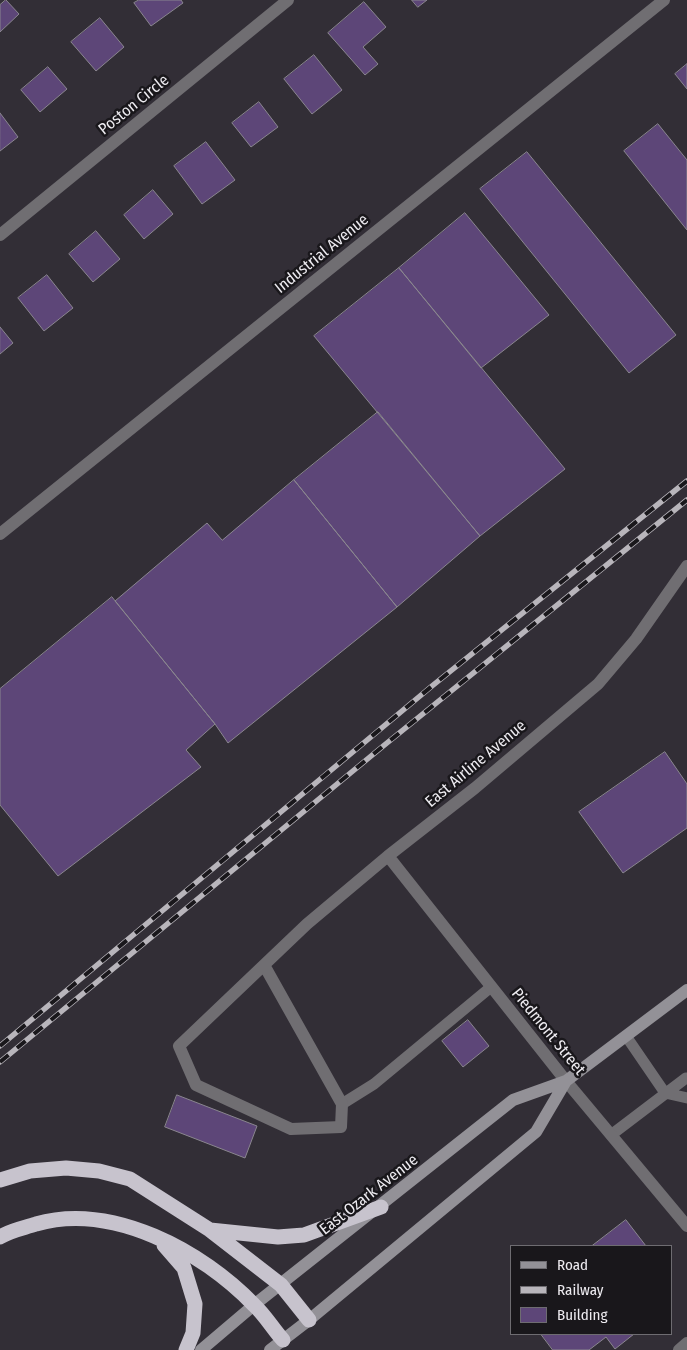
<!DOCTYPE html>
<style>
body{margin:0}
#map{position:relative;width:687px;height:1350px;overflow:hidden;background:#322e36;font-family:"Fira Sans Condensed",sans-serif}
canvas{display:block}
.legend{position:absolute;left:510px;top:1245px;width:162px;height:90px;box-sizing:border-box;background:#19171b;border:1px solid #6e6c71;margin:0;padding:6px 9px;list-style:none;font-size:15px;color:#eeecf1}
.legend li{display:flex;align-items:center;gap:10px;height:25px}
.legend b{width:25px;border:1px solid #6e6c71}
</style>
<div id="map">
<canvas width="687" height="1350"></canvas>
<ul class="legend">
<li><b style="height:6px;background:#939197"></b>Road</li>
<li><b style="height:6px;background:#b8b5bb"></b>Railway</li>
<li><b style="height:14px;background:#5d4678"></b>Building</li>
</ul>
</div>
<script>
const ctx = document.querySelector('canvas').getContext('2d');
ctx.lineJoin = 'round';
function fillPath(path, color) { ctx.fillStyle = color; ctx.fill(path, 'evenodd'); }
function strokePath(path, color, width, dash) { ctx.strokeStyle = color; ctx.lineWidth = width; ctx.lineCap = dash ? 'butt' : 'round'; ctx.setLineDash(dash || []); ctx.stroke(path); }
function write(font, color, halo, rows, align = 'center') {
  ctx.font = font + ' "Fira Sans Condensed",sans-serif'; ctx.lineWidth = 5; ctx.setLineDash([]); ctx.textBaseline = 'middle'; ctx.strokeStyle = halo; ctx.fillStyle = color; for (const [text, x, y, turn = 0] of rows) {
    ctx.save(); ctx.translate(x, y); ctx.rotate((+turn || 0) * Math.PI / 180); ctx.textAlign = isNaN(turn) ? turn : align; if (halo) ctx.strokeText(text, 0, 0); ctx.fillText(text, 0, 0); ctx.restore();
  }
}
const building = new Path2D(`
 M6,0L19,14L0,32V5Z
 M139,0H181L183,3L151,26L134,3Z
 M412,0H427L418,7Z
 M364,2L386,27L363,47L378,64L365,75L328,33Z
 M100,18L124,47L96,71L71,42Z
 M314,55L342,90L312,114L284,79Z
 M687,64V89L675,74Z
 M48,67L67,89L40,112L21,90Z
 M259,102L278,127L251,147L232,123Z
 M0,113L18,137L0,151Z
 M658,124L687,160V230L624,151Z
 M206,142L235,180L202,204L174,166Z
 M527,152L676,335L629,373L480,189Z
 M153,190L173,214L144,239L124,215Z
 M465,213L549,315L481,368L399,268Z
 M96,231L120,259L93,282L69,254Z
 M399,268L565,469L480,536L314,336Z
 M47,275L73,308L44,331L18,298Z
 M0,327L13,343L0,354Z
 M378,412L480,536L397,607L294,480Z
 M294,480L397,607L228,743L215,724L115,601L207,523L222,540Z
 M112,597L215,724L186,750L201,767L58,876L0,805V689Z
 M665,752L687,784V828L623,873L579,812Z
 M468,1020L489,1046L463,1067L442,1041Z
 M177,1095L257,1126L245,1158L165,1127Z
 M626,1220L646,1246H592Z
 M541,1334H634L615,1349L606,1337L589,1350H553Z`);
fillPath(building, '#5d4678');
strokePath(building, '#8a868f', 1);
strokePath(new Path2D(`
 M626,1036L665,1093L687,1098
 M342,1104L374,1084L491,987
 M611,1135L686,1078`), '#706e72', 11);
strokePath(new Path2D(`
 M0,235L288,0
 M0,534L664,0
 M388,856L566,1081L687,1226
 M264,965L342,1104L341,1127L291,1129L196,1085L179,1046L307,924L388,856L475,788L598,684L636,639L687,566
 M679,1350L687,1343`), '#706e72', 12);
strokePath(new Path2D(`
 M201,1350L254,1305L513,1100L566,1081L687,990
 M270,1350L309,1320L536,1132L566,1081`), '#939197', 12);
strokePath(new Path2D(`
 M0,1180L30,1171L66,1168L99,1171L130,1179L210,1230L281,1285L309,1320
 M210,1230L278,1237L304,1235L381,1207
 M0,1237C11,1230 24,1228 36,1224C112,1202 202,1251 254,1305C265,1315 273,1329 283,1340
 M164,1245L184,1268L195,1304L193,1333L186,1350`), '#c7c3cd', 15);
const rail = new Path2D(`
 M0,1046L432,686L687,481
 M0,1062L382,747L687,500`);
strokePath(rail, '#b8b5bb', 5.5);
strokePath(rail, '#19171b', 4, [11]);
write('16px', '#eeecf1', '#19171b', [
 ["Poston Circle",134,105,-39],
 ["Industrial Avenue",322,254,-39],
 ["East Airline Avenue",476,764,-40],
 ["Piedmont Street",548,1032,51],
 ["East Ozark Avenue",369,1195,-38]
]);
</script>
